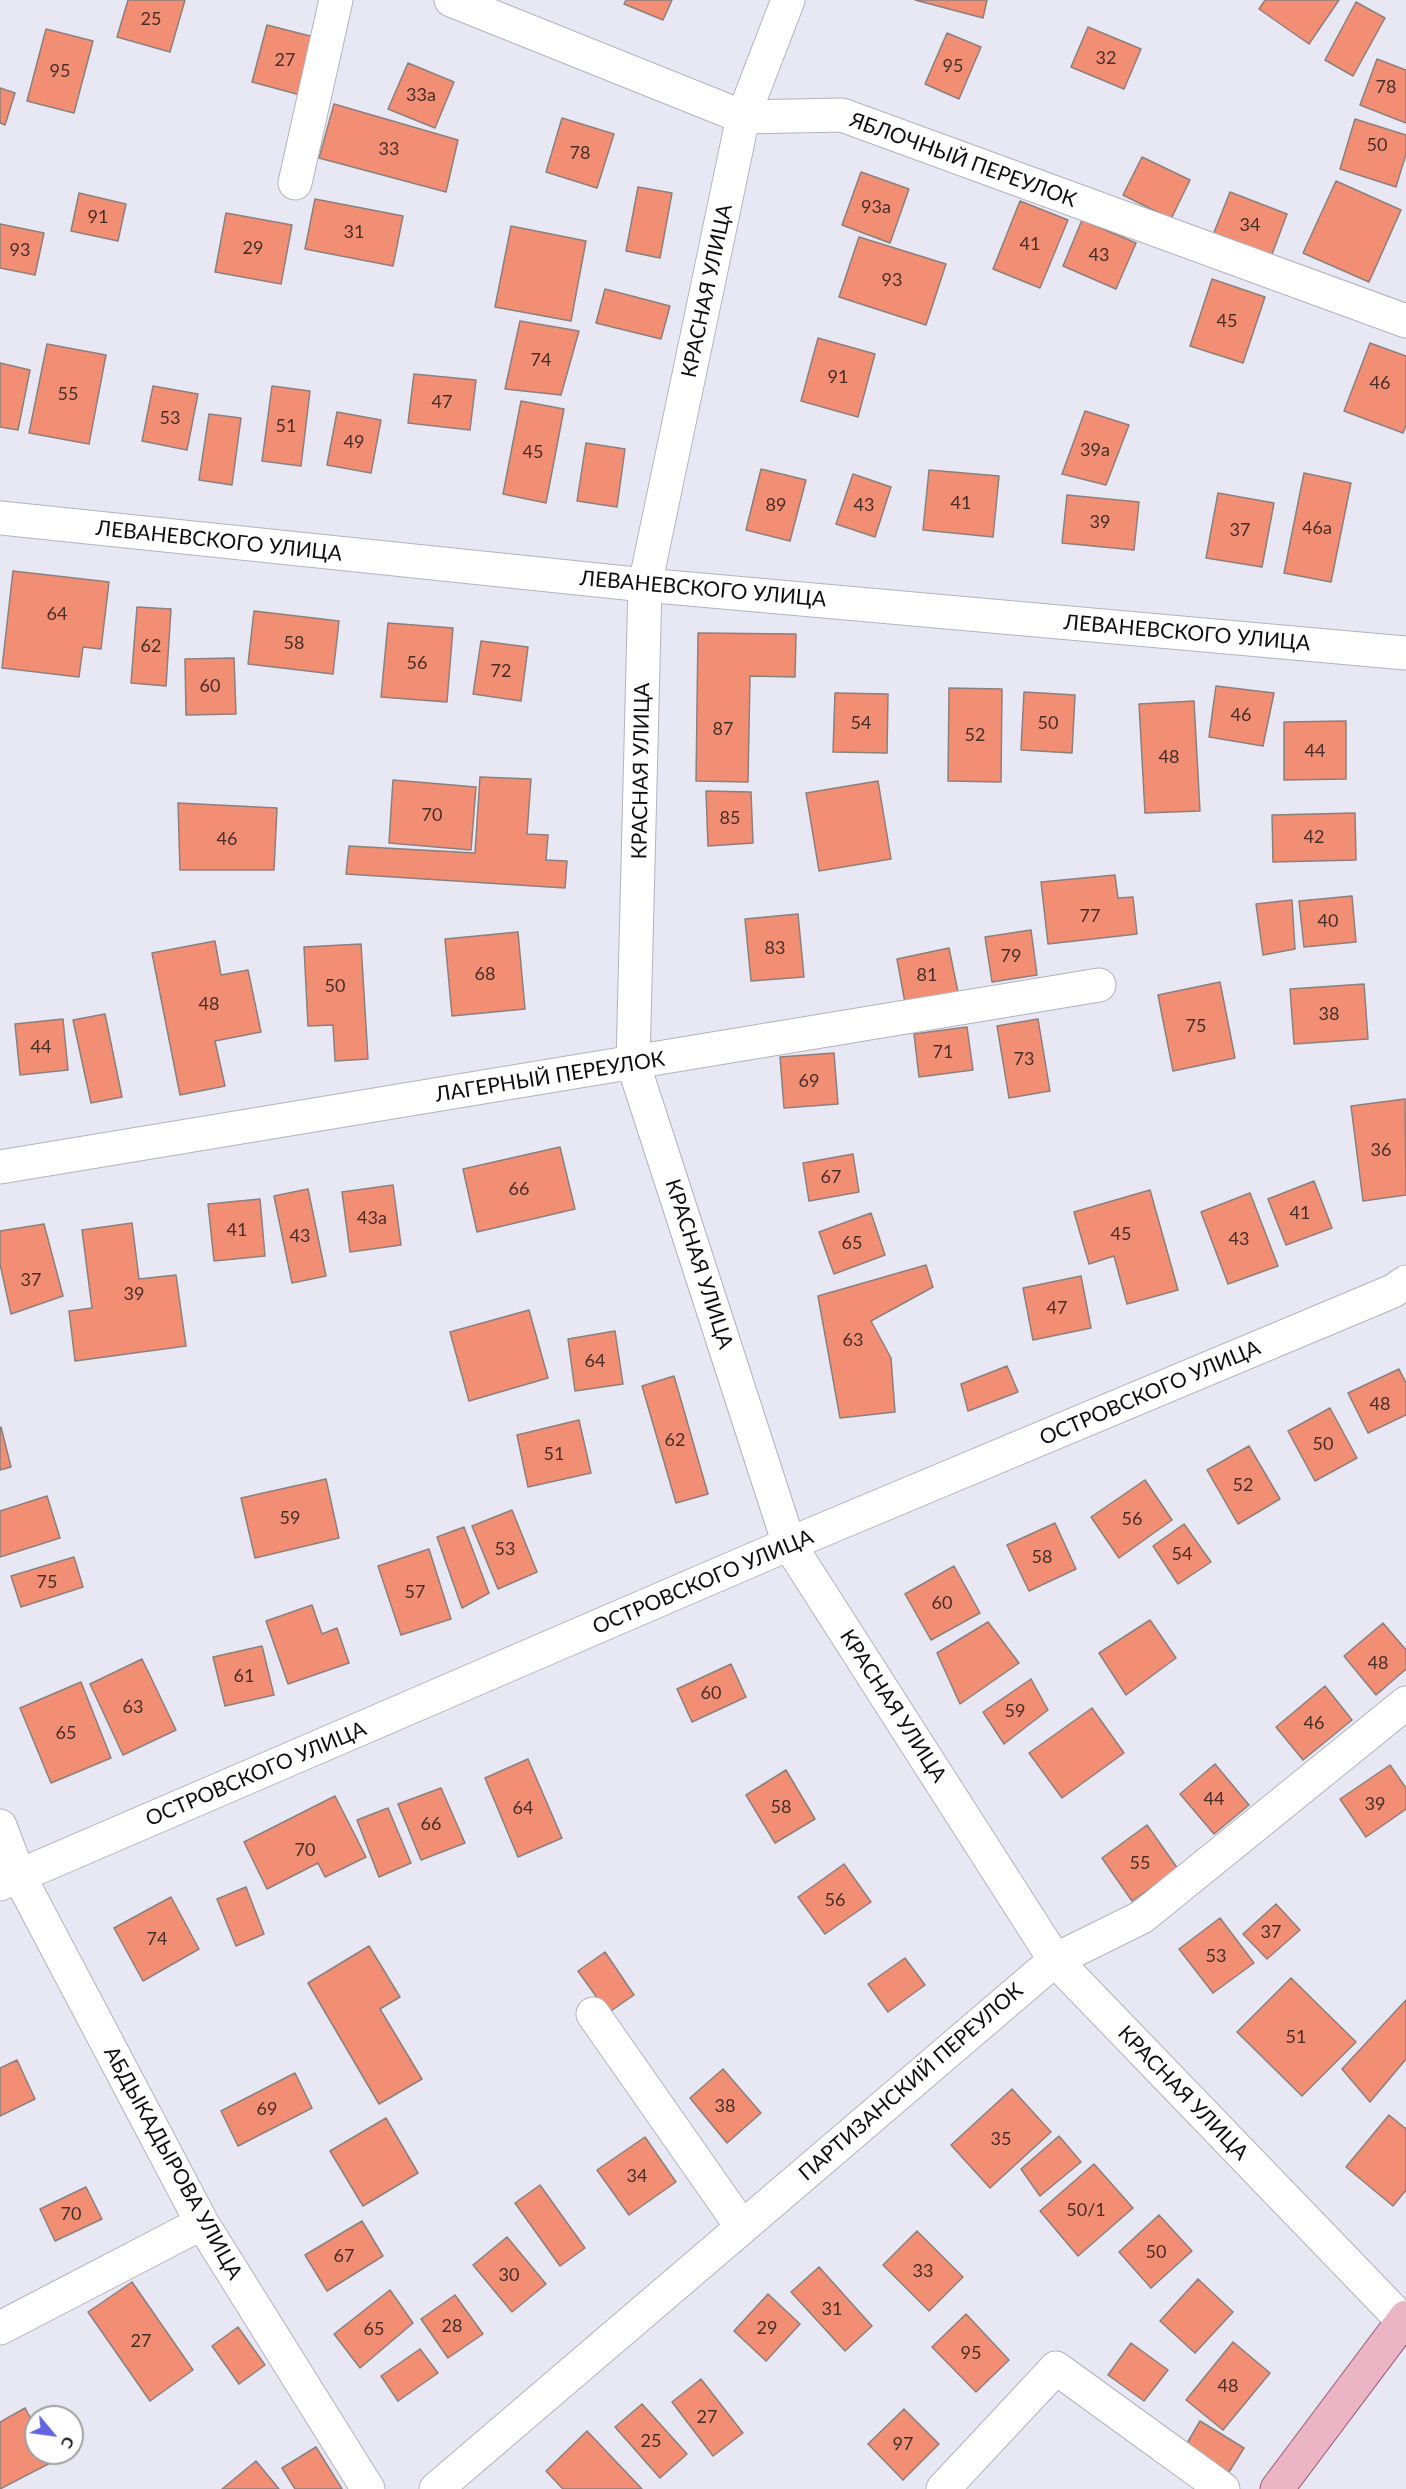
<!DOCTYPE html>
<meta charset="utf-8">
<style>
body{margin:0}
#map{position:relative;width:1406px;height:2489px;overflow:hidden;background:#e8e8f4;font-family:Lato,sans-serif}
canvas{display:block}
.north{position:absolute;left:24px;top:2405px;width:60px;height:60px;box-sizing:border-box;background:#fff;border:2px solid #9f9fa0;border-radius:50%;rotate:119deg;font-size:16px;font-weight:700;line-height:24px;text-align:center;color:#0e0e11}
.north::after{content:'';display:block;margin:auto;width:21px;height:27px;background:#6465de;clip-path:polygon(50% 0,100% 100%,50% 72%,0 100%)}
</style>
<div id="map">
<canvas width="1406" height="2489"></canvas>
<div class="north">С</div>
</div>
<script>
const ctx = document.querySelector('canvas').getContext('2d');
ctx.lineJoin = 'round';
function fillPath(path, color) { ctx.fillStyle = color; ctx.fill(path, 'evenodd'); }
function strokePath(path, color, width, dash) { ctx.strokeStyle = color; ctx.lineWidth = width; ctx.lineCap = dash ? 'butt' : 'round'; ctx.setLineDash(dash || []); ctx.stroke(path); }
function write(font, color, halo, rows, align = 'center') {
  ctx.font = font + ' Lato,sans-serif'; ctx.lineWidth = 6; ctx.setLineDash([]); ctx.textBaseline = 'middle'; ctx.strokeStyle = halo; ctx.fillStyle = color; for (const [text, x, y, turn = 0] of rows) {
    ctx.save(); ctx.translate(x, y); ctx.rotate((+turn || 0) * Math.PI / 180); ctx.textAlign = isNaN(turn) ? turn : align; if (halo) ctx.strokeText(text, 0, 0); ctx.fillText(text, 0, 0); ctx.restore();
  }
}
const building = new Path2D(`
 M128,0H185L170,52L117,37Z
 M626,0H672L663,20L624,4Z
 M915,0H987L983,18Z
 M1265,0H1339L1309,44L1259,9Z
 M1356,2L1385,18L1353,76L1325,60Z
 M267,25L318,38L304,96L252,82Z
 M1088,27L1141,49L1124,89L1071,67Z
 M46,29L93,41L74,113L27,101Z
 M947,33L981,47L959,99L925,84Z
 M1377,59L1406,70V123L1360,105Z
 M408,63L454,82L435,128L388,109Z
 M0,88L15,93L5,125L0,123Z
 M334,104L458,140L446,192L319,158Z
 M562,118L614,134L597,188L546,172Z
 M1355,119L1406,135V154L1396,187L1340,169Z
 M1142,157L1190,180L1171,219L1123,195Z
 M861,172L909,189L890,243L842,225Z
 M1336,181L1401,210L1369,282L1303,253Z
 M638,187L672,193L660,258L626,251Z
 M1230,192L1287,214L1271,257L1213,235Z
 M79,193L126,204L118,241L71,231Z
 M315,199L403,216L393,266L305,249Z
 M1020,201L1068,220L1040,288L993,269Z
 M226,213L292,225L281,284L215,272Z
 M1082,220L1136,243L1116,289L1063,266Z
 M0,224L44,233L35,275L0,268Z
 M511,226L586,241L571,321L495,307Z
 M859,237L946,264L926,325L839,297Z
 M1212,279L1265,297L1243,363L1190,346Z
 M605,289L670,306L661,339L596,323Z
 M520,321L579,331L561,395L505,389Z
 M818,338L875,354L858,417L801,401Z
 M1370,343L1406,356V425L1403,433L1344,411Z
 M47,344L106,355L89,444L29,433Z
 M0,363L30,370L18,430L0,427Z
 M414,374L476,380L470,430L408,423Z
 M153,386L198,394L187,450L142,441Z
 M272,386L310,391L301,466L262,461Z
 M521,401L564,409L546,503L503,494Z
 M1085,411L1129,425L1106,485L1062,474Z
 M337,412L381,420L371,473L327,465Z
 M209,414L241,418L232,485L199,480Z
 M586,443L625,449L617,507L577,501Z
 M761,469L806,480L790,541L746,530Z
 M929,470L999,476L993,537L923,530Z
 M1304,473L1351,483L1331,582L1284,573Z
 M853,474L891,487L875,537L836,524Z
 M1218,493L1274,503L1262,567L1206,558Z
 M1067,495L1139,502L1134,550L1062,543Z
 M13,571L109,582L101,649L83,647L79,677L2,668Z
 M137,607L171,609L166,686L131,683Z
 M254,611L339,621L333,674L248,664Z
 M388,623L453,628L447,702L381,697Z
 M698,633L796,634L795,677L750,676L748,782L696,781Z
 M481,641L528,647L521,701L473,694Z
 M234,658L236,714L186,715L185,659Z
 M1216,686L1274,693L1263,746L1209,737Z
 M949,688L1002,689L1001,782L948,781Z
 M1024,692L1075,695L1072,753L1021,750Z
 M835,693L888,694L887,753L833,752Z
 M1194,701L1200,811L1145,813L1139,704Z
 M1346,721V779L1284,780V722Z
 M480,777L531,779L527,834L548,835L546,860L567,861L565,888L346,874L349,846L475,853Z
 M393,780L476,787L471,850L389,843Z
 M878,781L891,859L819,871L806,793Z
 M706,791L751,792L753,843L708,846Z
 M178,803L277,808L274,870H180Z
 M1355,813L1356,860L1273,862L1272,815Z
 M1115,875L1118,898L1133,897L1137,934L1048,944L1041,882Z
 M1352,896L1356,942L1304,947L1299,901Z
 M1292,900L1295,949L1263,955L1256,904Z
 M798,914L804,977L751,981L745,919Z
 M1031,930L1037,975L992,982L985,937Z
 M518,932L525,1009L452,1016L445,939Z
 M215,941L221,975L248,970L261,1032L215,1041L225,1086L180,1095L152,953Z
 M361,944L368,1059L335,1061L333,1025L308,1026L304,947Z
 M949,948L958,992L905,1003L897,959Z
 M1220,982L1235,1058L1173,1071L1158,995Z
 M1364,984L1368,1039L1294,1044L1290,989Z
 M105,1014L122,1097L91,1103L73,1020Z
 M63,1019L68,1070L20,1075L15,1024Z
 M1038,1019L1050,1091L1009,1098L997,1026Z
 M967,1027L973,1070L919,1077L914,1034Z
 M834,1053L838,1104L784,1108L780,1057Z
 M1405,1099L1406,1195L1363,1201L1351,1106Z
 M560,1147L575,1209L477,1232L463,1169Z
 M853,1154L859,1192L809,1201L803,1163Z
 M1314,1181L1332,1228L1286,1245L1268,1199Z
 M393,1185L401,1245L350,1252L342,1192Z
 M308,1189L326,1276L292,1283L274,1196Z
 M1150,1190L1178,1290L1127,1304L1114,1256L1089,1264L1074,1212Z
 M1250,1193L1278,1266L1228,1284L1201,1212Z
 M260,1199L265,1256L214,1261L208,1204Z
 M871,1213L885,1255L834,1274L819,1232Z
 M132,1223L139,1279L176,1275L186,1346L75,1361L69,1311L92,1308L82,1230Z
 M44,1224L63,1296L11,1314L0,1264V1231Z
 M926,1265L933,1287L871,1321L891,1358L895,1412L840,1418L818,1296Z
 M1081,1276L1091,1328L1033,1340L1023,1288Z
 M529,1310L548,1378L469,1401L450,1332Z
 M615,1331L623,1384L575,1391L568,1339Z
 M1007,1366L1018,1392L968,1411L961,1384Z
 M1399,1369L1406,1383V1415L1368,1433L1348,1393Z
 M674,1376L708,1494L676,1503L642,1386Z
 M1330,1408L1357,1458L1315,1481L1288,1431Z
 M579,1420L591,1473L528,1487L517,1435Z
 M1,1427L11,1467L0,1470V1428Z
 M1249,1446L1280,1499L1238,1524L1207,1470Z
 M326,1479L339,1538L255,1558L241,1498Z
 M1145,1480L1172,1520L1119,1558L1091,1517Z
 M47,1496L60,1538L0,1557V1511Z
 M512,1510L537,1572L498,1589L472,1526Z
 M1055,1523L1076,1569L1029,1591L1007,1545Z
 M1184,1524L1211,1562L1178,1584L1153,1546Z
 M464,1527L489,1593L462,1608L437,1537Z
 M429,1549L451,1619L401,1635L378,1566Z
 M74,1557L83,1587L21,1607L11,1576Z
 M954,1566L980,1613L931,1640L905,1594Z
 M312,1605L322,1634L337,1628L349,1663L288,1684L266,1621Z
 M1150,1620L1176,1658L1126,1695L1099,1653Z
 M988,1622L1019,1663L960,1704L937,1653Z
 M1383,1623L1406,1650V1669L1376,1695L1344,1656Z
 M262,1646L274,1695L225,1706L213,1657Z
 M142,1659L176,1730L123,1755L90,1684Z
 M731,1664L746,1697L692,1722L677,1689Z
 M1031,1679L1048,1710L1004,1744L983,1712Z
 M81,1682L111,1758L51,1783L20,1708Z
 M1325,1686L1352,1720L1303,1760L1276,1727Z
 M1092,1708L1124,1753L1062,1798L1029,1753Z
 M528,1759L562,1838L518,1857L485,1778Z
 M1215,1764L1249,1805L1214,1834L1180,1794Z
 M1390,1765L1406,1788V1809L1366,1837L1340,1799Z
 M786,1770L815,1819L775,1843L746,1795Z
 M441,1788L465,1843L421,1860L398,1804Z
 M335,1796L366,1857L325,1877L318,1863L267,1889L244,1842Z
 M388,1808L411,1863L379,1877L357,1820Z
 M1147,1825L1178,1869L1132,1901L1102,1858Z
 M844,1864L871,1902L825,1934L798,1897Z
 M246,1887L264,1934L236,1946L217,1899Z
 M171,1897L199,1949L143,1981L114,1928Z
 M1276,1904L1300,1930L1267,1959L1243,1934Z
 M1220,1918L1254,1963L1213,1993L1179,1949Z
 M369,1946L400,1997L380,2009L422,2079L379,2104L308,1983Z
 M605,1952L634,1995L608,2013L578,1971Z
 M905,1958L925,1985L888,2012L868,1984Z
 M1291,1978L1356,2042L1302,2096L1237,2032Z
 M1406,2000V2059L1370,2102L1342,2069Z
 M17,2060L35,2099L0,2116V2068Z
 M723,2069L761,2113L727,2143L690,2098Z
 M295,2073L312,2108L238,2146L221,2111Z
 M1012,2089L1051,2132L990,2188L951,2145Z
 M1389,2115L1406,2129V2190L1393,2206L1346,2167Z
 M386,2118L418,2173L363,2206L330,2151Z
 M1059,2136L1081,2162L1040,2196L1021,2169Z
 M645,2137L676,2182L629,2215L597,2170Z
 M1094,2164L1133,2208L1078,2256L1040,2211Z
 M540,2185L585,2248L560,2266L515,2203Z
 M86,2187L102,2219L55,2241L40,2209Z
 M1159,2215L1192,2251L1151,2288L1119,2252Z
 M362,2221L383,2256L327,2291L305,2255Z
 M917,2231L963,2277L929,2311L883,2265Z
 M507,2237L546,2284L512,2312L473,2265Z
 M819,2267L872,2326L845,2351L791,2292Z
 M1198,2279L1233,2312L1195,2353L1160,2321Z
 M132,2282L193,2370L150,2401L88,2312Z
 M390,2290L413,2323L360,2368L334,2334Z
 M768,2294L800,2324L766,2361L734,2331Z
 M455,2295L483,2334L448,2358L421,2319Z
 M966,2314L1009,2360L976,2392L932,2347Z
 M238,2327L265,2365L239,2384L212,2346Z
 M1233,2342L1270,2373L1223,2430L1186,2400Z
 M1131,2343L1168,2370L1144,2401L1108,2375Z
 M420,2349L438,2373L398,2401L381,2376Z
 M701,2379L743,2433L713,2456L672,2402Z
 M642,2404L687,2454L660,2478L615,2427Z
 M25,2408L36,2428V2453H50L54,2461L0,2489V2422Z
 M904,2409L939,2444L903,2480L868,2444Z
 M1200,2421L1244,2448L1229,2472L1186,2445Z
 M587,2431L642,2489H563L546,2471Z
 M316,2447L342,2489H295L282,2468Z
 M256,2461L279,2489H222Z`);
fillPath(building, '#f28e74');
strokePath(building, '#8c7f7c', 1.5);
const minor = new Path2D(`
 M451,0L743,117L842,115L1406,321
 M788,0L743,117L645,585L633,1063L789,1544L1055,1960L1406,2324
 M295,183L336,0
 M0,518L645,585L1406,653
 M0,1167L1099,985
 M0,1826L19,1876L202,2223L368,2489
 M0,1884L789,1544L1393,1291L1406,1282
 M593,2014L742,2227
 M0,2328L202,2223
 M436,2489L1055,1960L1142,1917L1406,1703
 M943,2489L1056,2368L1223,2489`);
const major = new Path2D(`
 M1277,2489L1406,2317`);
strokePath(minor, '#b3b3bf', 35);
strokePath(major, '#965b6d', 35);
strokePath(minor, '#fff', 33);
strokePath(major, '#ecb5c5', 33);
write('18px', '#472e2a', null, [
 ["25",151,19],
 ["32",1106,58],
 ["27",285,60],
 ["95",953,66],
 ["95",60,71],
 ["78",1386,87],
 ["33a",421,95],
 ["50",1377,145],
 ["33",389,149],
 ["78",580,153],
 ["93a",876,207],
 ["91",98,217],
 ["34",1250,225],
 ["31",354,232],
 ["41",1030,244],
 ["29",253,248],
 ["93",20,250],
 ["43",1099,255],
 ["93",892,280],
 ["45",1227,321],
 ["74",541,360],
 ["91",838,377],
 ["46",1380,383],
 ["55",68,394],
 ["47",442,402],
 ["53",170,418],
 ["51",286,426],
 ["49",354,442],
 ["39a",1095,450],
 ["45",533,452],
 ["41",961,503],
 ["89",776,505],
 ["43",864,505],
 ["39",1100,522],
 ["46a",1317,528],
 ["37",1240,530],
 ["64",57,614],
 ["58",294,643],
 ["62",151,646],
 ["56",417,663],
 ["72",501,671],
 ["60",210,686],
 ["46",1241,715],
 ["54",861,723],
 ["50",1048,723],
 ["87",723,729],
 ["52",975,735],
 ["44",1315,751],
 ["48",1169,757],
 ["70",432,815],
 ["85",730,818],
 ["42",1314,837],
 ["46",227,839],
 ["77",1090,916],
 ["40",1328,921],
 ["83",775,948],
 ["79",1011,956],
 ["68",485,974],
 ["81",927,975],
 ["50",335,986],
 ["48",209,1004],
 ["38",1329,1014],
 ["75",1196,1026],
 ["44",41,1047],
 ["71",943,1052],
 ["73",1024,1059],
 ["69",809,1081],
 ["36",1381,1150],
 ["67",831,1177],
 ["66",519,1189],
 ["41",1300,1213],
 ["43a",372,1218],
 ["41",237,1230],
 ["45",1121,1234],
 ["43",300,1236],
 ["43",1239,1239],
 ["65",852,1243],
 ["37",31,1280],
 ["39",134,1294],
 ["47",1057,1308],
 ["63",853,1340],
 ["64",595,1361],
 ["48",1380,1404],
 ["62",675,1440],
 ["50",1323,1444],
 ["51",554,1454],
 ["52",1243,1485],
 ["59",290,1518],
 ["56",1132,1519],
 ["53",505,1549],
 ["54",1182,1554],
 ["58",1042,1557],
 ["75",47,1582],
 ["57",415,1592],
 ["60",942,1603],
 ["48",1378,1663],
 ["61",244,1676],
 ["60",711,1693],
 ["63",133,1707],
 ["59",1015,1711],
 ["46",1314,1723],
 ["65",66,1733],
 ["44",1214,1799],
 ["39",1375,1804],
 ["58",781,1807],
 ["64",523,1808],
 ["66",431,1824],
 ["70",305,1850],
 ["55",1140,1863],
 ["56",835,1900],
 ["37",1271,1932],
 ["74",157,1939],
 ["53",1216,1956],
 ["51",1296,2037],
 ["38",725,2106],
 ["69",267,2109],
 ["35",1001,2139],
 ["34",637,2176],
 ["50/1",1086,2210],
 ["70",71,2214],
 ["50",1156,2252],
 ["67",344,2256],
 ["33",923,2271],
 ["30",509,2275],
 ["31",832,2309],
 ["28",452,2326],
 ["29",767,2328],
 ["65",374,2329],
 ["27",141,2341],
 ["95",971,2353],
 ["48",1228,2386],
 ["27",707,2417],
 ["25",651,2441],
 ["97",903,2444]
]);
write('21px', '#0e0e11', '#fff', [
 ["ЯБЛОЧНЫЙ ПЕРЕУЛОК",963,160,20],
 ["КРАСНАЯ УЛИЦА",707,291,-78],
 ["ЛЕВАНЕВСКОГО УЛИЦА",219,541,6],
 ["ЛЕВАНЕВСКОГО УЛИЦА",703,589,5],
 ["ЛЕВАНЕВСКОГО УЛИЦА",1187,633,5],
 ["КРАСНАЯ УЛИЦА",641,771,-89],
 ["ЛАГЕРНЫЙ ПЕРЕУЛОК",550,1077,-9],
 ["КРАСНАЯ УЛИЦА",699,1264,72],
 ["ОСТРОВСКОГО УЛИЦА",1150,1393,-23],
 ["ОСТРОВСКОГО УЛИЦА",703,1582,-23],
 ["КРАСНАЯ УЛИЦА",893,1706,57],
 ["ОСТРОВСКОГО УЛИЦА",256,1774,-23],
 ["ПАРТИЗАНСКИЙ ПЕРЕУЛОК",911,2082,-41],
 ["КРАСНАЯ УЛИЦА",1183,2093,46],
 ["АБДЫКАДЫРОВА УЛИЦА",173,2163,61]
]);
</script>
